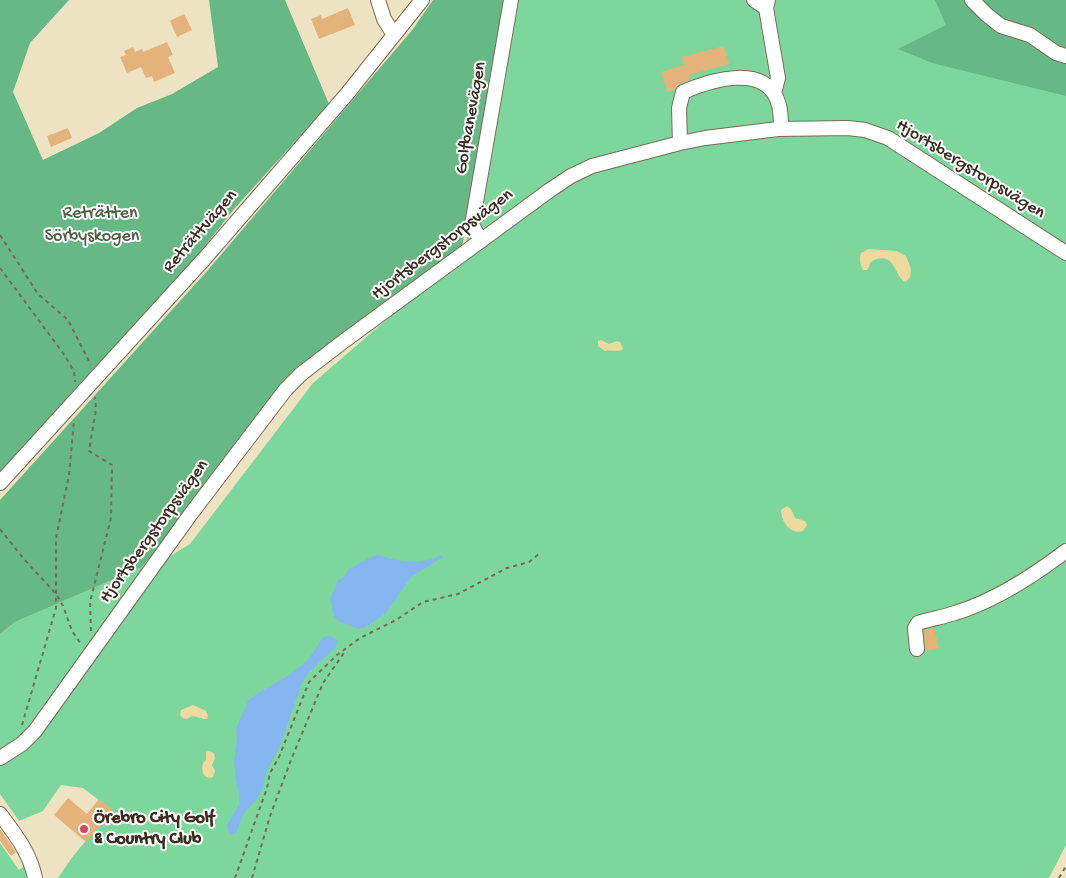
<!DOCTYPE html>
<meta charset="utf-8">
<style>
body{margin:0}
canvas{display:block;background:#ede3c3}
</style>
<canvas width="1066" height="878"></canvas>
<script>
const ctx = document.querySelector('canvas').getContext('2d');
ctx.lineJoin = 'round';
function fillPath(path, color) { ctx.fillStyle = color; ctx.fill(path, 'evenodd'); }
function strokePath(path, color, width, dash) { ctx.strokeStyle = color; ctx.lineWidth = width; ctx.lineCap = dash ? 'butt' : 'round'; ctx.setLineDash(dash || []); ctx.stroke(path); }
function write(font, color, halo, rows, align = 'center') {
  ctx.font = font + ' "Gochi Hand",sans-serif'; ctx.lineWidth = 4; ctx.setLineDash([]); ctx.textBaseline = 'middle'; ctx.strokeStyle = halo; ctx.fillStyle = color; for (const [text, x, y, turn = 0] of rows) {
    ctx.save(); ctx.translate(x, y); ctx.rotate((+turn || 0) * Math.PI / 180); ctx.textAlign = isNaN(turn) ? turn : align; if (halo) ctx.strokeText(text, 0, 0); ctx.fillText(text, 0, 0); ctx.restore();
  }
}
fillPath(new Path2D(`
 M507,0H1066V845L1049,878H58L73,856L112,810L83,788L61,785L43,811L19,821L0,794V634L15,622L142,567L157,564L190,544L313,383L465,252L475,173Z
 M0,843L19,870L26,865L30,878H0Z`), '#7dd79d');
fillPath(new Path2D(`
 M0,0H69L30,43L13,92L43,160L99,133L137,108L172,94L218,67L209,0H285L329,104L234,209L193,261L112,353L0,478Z
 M433,0H507L462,247L285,386L181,520L142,567L15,622L0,634V500L208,270L413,29Z
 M935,0H1066V96L932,63L898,49L946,25Z`), '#66b884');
fillPath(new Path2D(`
 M869,249L897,251L906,256C910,265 915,276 905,282C894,275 895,254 877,259C874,260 872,261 870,263C869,266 869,268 867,270H863C860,264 859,260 861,253Z
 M601,340L609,344L617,341L620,342L623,349C617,353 612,349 605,351L598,346V341Z
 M787,506L791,509L795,518L805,521L807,525L803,531C790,535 781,521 781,510Z
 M193,705L206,711L208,716L207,719H204L193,716L186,719L183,718L180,715L181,710Z
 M209,751L214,753L215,758L212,765L215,771L213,777L209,778C202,776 201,769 203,763L206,760V752Z`), '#eeda9e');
fillPath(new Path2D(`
 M378,555C403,562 416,566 441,555L443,557L411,577L386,613L364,628L358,629L338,621L334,616L330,599L338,580L344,577L349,569L371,557Z
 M330,636L337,640L336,647L308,673L302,683L280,746L266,772L262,790L257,799L244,813L236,833L232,835L229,834L227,826L239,804V795L236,780L234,760L237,739L236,729L248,701L258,693L291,674L308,660L323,637Z`), '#85b6f1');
fillPath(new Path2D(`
 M348,8L355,25L319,39L311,19L321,15L322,19Z
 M184,14L192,30L177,37L170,21Z
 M167,42L173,55L168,57L175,73L154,82L152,76L146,78L141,67L127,73L120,57L126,55L124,51L133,47L135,52L142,49L143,52Z
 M724,46L729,64L689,75L690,80L679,84L674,90L667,92L661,72L684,65L682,57Z
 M68,128L72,138L51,147L47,136Z
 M934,628L939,648L925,651L924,630Z
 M68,798L87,814L99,799L113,810L86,842L54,815Z
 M0,829L16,852L11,856L0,841Z`), '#e4b37b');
const minor = new Path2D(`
 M378,0L384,19L394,35
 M754,0L766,8
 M768,0L766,8L778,78L774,93
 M972,0L987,15L1001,26L1030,35L1056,53L1066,56
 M680,143L679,108L683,92C711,80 768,62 779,105C781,113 781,121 781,129
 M481,241L472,225L511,0
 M0,483L205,258L347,94L422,0
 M917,649L915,628L918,623C930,619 943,617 955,613C995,601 1033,576 1066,551
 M0,758L22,744L35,731L190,515L286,389L301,374L344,341L550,190L571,176L592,166L680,143L705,138L778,129L848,128L865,130L888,138L1066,253
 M0,814C15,834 30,853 35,878`);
strokePath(minor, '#796b58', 16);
strokePath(new Path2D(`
 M0,235L38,294L68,320L91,365
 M0,268L63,353L74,371L75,382
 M0,529L23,558L57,595L63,606L72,631L81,644
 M91,631L90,602L111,518L112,465L89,451L96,409L95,397
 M22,725L56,608V538L69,475L74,421
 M235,878L267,788L270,773L279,757L309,682L337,655L360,638L396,620L423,602L458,594L507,568L529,562L540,553
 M252,878L270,816L291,760L323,683L346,650
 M1059,878L1066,866`), '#796b58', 2, [4, 4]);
strokePath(minor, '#fff', 14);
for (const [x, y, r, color] of [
 [84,829,5,"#d1495b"]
]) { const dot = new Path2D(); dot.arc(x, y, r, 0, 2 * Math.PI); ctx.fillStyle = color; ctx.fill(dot); strokePath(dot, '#fff', 2); }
write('18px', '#3b2a1e', '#fff', [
 ["Golfbanevägen",472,118,-80],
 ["Hjortsbergstorpsvägen",970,170,32],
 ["Reträttvägen",201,232,-49],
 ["Hjortsbergstorpsvägen",443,245,-37],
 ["Hjortsbergstorpsvägen",155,532,-54]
]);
write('18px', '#4f5e44', '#fff', [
 ["Reträtten",100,214],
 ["Sörbyskogen",92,237]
]);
write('bold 18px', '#3b2a1e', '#fff', [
 ["Örebro City Golf",94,819],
 ["& Country Club",94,840]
], 'left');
</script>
